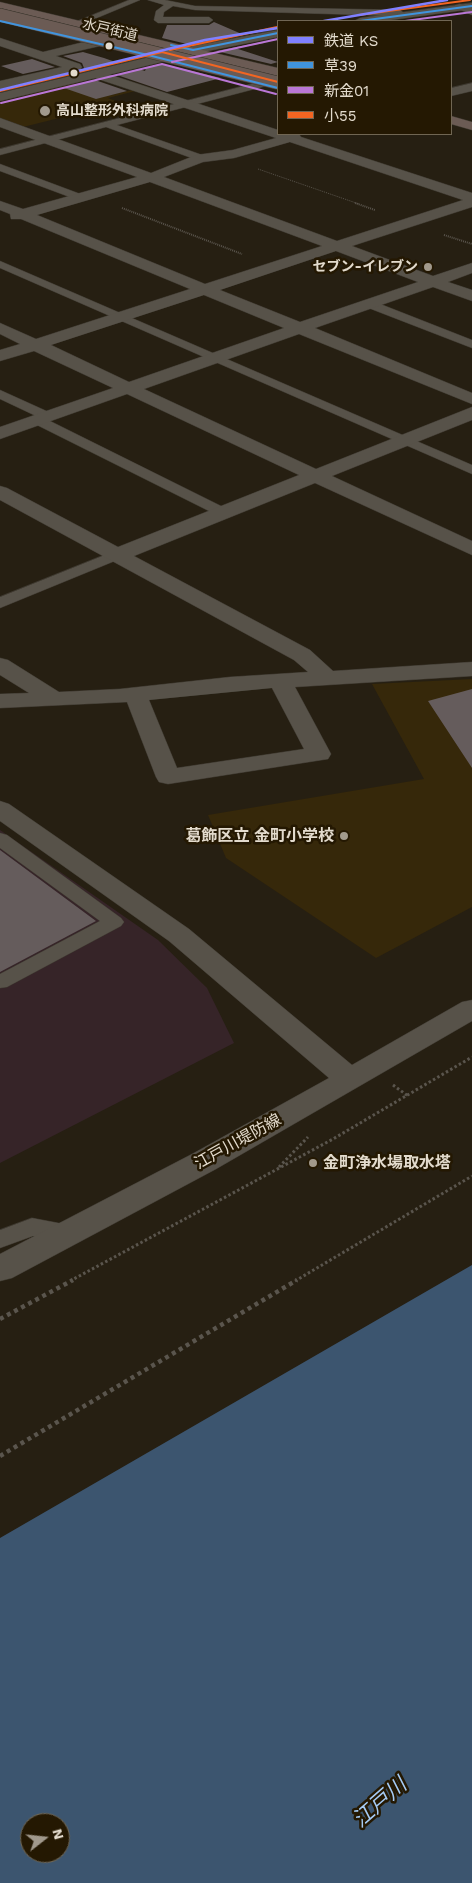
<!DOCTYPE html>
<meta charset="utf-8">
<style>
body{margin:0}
#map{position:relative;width:472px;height:1883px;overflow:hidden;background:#261f12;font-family:"Work Sans","Noto Sans JP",sans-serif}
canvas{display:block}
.legend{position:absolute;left:277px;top:20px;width:175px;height:115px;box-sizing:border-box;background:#241802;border:1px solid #706653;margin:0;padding:6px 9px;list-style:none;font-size:15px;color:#e3dbcd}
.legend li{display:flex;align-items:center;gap:10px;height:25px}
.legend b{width:25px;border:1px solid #706653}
.north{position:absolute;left:20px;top:1813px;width:50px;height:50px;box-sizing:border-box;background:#241802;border:1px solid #706653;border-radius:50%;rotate:74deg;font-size:14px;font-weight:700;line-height:20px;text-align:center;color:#e3dbcd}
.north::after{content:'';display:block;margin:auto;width:18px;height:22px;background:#a1998c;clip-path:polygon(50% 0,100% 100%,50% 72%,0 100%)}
</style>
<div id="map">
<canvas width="472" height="1883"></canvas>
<ul class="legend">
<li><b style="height:6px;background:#8080ff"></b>鉄道 KS</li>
<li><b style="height:6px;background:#4094de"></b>草39</li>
<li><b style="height:6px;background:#ba77d6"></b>新金01</li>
<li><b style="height:6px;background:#f26522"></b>小55</li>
</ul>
<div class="north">N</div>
</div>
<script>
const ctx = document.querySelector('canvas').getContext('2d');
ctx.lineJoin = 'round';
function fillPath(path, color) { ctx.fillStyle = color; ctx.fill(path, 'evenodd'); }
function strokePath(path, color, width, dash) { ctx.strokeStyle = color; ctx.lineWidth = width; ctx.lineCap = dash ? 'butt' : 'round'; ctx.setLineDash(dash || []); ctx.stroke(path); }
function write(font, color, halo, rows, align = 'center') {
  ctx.font = font + ' "Work Sans","Noto Sans JP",sans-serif'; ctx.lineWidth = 5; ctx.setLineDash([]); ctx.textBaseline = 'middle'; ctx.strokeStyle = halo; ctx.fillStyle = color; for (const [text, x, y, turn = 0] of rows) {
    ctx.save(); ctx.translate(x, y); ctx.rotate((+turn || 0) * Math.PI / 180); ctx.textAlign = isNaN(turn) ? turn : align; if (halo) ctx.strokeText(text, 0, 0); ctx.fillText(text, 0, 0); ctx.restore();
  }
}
fillPath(new Path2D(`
 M0,830L158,940L207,988L234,1043L0,1163Z`), '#362428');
fillPath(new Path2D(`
 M74,83L111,95L136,89L139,90L108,98L120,103L23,127L0,118V102Z
 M472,679V907L376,958L226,858L208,815L424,779L372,684Z`), '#36280a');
fillPath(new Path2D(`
 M472,1265V1883H0V1538ZM30,1823H60V1853H30Z`), '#3c556f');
fillPath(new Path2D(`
 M214,22L244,35L191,45L162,38L167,25H209Z
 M262,42L264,43L235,48L278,62L271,64L216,51Z
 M83,52L104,58L118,63L81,72L84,68L82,63L63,56Z
 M32,59L55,67L23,74L1,66Z
 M163,64L221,78L167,92L117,75L139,69L145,71L146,68Z
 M95,80L127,91L96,99L64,88Z
 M472,689V768L428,701Z
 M0,850L96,921L0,972Z`), '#655c5c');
const lane = new Path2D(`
 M129,0H140L80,25L73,23Z
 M148,0H165L195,6L400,10L404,13L400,16L195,10L173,6L164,12L163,17H209L213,20L209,23H158L154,20L156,11L164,5Z
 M263,81L266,82V86L117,125L205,156V160H197L106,127L0,155V149Z
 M0,164L83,195L84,197L83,199H75L0,171Z
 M0,261L472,465V474L0,268Z
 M370,300L472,340V348L366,307L364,304Z
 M0,390L53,414L55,417L50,421L229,510L231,513L229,516H219L33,423L31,420L36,416L0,399Z
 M117,550L122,552L125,555L122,558L0,608V597Z
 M0,833L7,835L121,918L124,922L121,926L7,987L0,988V974L100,921L0,848Z
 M32,1218L74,1226L78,1232L74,1238L66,1241L33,1236L0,1248V1230Z`);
const street = new Path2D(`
 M460,4L472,8V15L454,7L456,5Z
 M0,38L43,52L96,39L102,43L100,46L56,56L80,64L82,67L80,70L0,89V81L62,67L0,46Z
 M96,70L278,130V134H299L301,137L472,193V207L352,246L433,276L472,263V273L448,282L472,290V301L433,287L315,328L472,393V404L299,334L144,389L316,469L472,407V420L332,476L472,541V555L315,483L134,556L310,650L333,671L472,662V676L295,687L331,754L328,759L168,784L159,782L156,777L127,702L0,708V694L29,693L0,675V658L8,660L59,692L120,689L230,677L308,672L294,660L0,500V486L7,488L118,547L299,475L127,394L0,439V427L113,388L34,351L0,361V350L20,344L0,334V323L36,339L190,289L21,219H11L10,214L0,210V201L23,209L137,177L0,127V118L151,173L196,155L233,150L276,138L92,77L90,74ZM290,142L463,200L337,241L164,177L203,162L234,158ZM150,182L322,246L205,284L37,215ZM336,251L418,282L300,322L220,290ZM204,295L284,328L129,382L51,345ZM272,688L304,749L177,768L149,700Z`);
const secondary = new Path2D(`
 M472,3V9L384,21H354L360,18Z
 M278,30V37L193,54L187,50L193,46Z
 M162,54L166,55L168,58L166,61L0,101V93Z
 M472,83V91L451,96V88Z
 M0,801L9,804L189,929L352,1065L462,1002L472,1000V1021L216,1169L12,1278L0,1281V1254L194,1153L329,1078L169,941L0,821Z`);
const highway = new Path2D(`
 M0,2L278,68V76L0,8Z
 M451,116L472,122V130L451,124Z`);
strokePath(lane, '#3d382f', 1);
strokePath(street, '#3d382f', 1);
strokePath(secondary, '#3d382f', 1);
strokePath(highway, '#3d382f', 1);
strokePath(new Path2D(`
 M258,169L359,204`), '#5a554d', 1, [1, 1]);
strokePath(new Path2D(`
 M355,203L375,210
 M122,208L242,254
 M444,235L472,244`), '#5a554d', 2, [1, 1]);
strokePath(new Path2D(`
 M393,1085L408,1096
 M279,1167L308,1137
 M70,1281L333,1139L472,1057
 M295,1281L472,1176`), '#5a554d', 3, [2.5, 2.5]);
strokePath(new Path2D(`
 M0,1319L73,1280
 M0,1456L297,1280`), '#5a554d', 4.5, [4, 4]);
fillPath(lane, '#575249');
fillPath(street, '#575249');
fillPath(secondary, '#575249');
fillPath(highway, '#6b5b54');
const highwayBridge = new Path2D(`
 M0,15L278,83`);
strokePath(highwayBridge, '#3d382f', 14, []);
strokePath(highwayBridge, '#6b5b54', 13);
strokePath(new Path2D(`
 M0,21L148,55L278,88
 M360,21L472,6
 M171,45L193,50L278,33`), '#4094de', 2);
strokePath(new Path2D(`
 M405,21L472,12
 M172,62L278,39
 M1,103L162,64L276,94`), '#ba77d6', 2);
strokePath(new Path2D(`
 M359,15L470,0
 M170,50L277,27
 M0,91L162,52L278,82`), '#f26522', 2);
strokePath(new Path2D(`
 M324,21L447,0
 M0,90L205,40L278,28`), '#8080ff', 2.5);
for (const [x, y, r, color] of [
 [109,46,4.5,"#e3dbcd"],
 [74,73,4.5,"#e3dbcd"],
 [45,111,6,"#a1998c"],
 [428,267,5,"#a1998c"],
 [344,836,5,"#a1998c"],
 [313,1163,5,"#a1998c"]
]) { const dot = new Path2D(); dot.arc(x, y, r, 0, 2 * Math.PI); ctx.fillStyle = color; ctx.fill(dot); strokePath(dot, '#241802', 2); }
write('14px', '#e3dbcd', '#241802', [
 ["水戸街道",110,30,13]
]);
write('bold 14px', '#e3dbcd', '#241802', [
 ["高山整形外科病院",56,111],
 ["セブン-イレブン",418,267,"right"]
], 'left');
write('bold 16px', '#e3dbcd', '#241802', [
 ["葛飾区立 金町小学校",334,836],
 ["金町浄水場取水塔",323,1163,"left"]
], 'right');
write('16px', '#e3dbcd', '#241802', [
 ["江戸川堤防線",238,1142,-29]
]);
write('italic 21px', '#a5cbf5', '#241802', [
 ["江戸川",380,1803,-41]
]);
</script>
